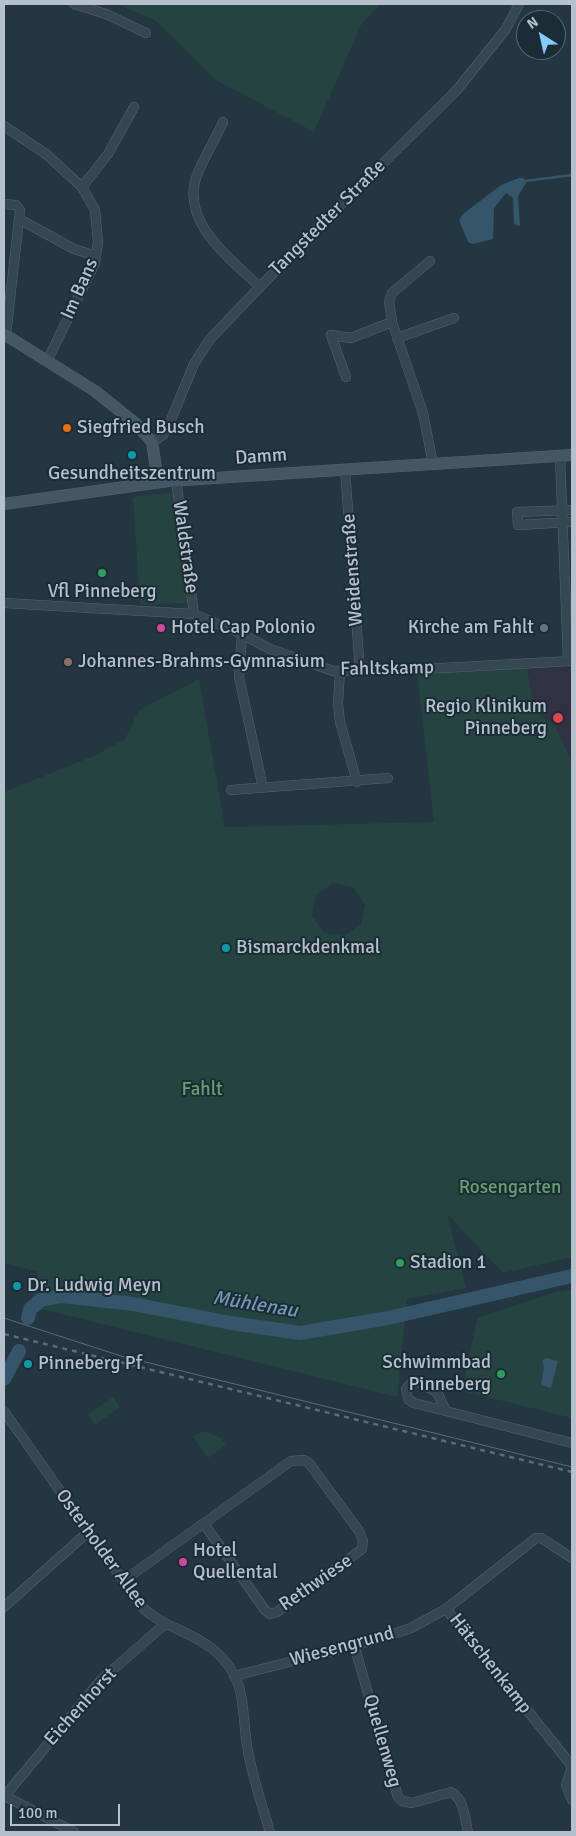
<!DOCTYPE html>
<meta charset="utf-8">
<style>
body{margin:0}
#map{position:relative;width:576px;height:1836px;overflow:hidden;background:#233642;font-family:Signika,sans-serif}
canvas{display:block}
.frame{position:absolute;inset:0;border:5px solid #b4c1cc;pointer-events:none}
.north{position:absolute;left:516px;top:10px;width:50px;height:50px;box-sizing:border-box;background:#1c2c37;border:1px solid #596873;border-radius:50%;rotate:325deg;font-size:14px;font-weight:700;line-height:20px;text-align:center;color:#b4c1cc}
.north::after{content:'';display:block;margin:auto;width:18px;height:22px;background:#86c9ff;clip-path:polygon(50% 0,100% 100%,50% 72%,0 100%)}
.scale{position:absolute;left:10px;top:1804px;width:110px;height:22px;box-sizing:border-box;border:2px solid #b4c1cc;border-top:0;padding-left:6px;font-size:15px;line-height:18px;white-space:nowrap;color:#b4c1cc;-webkit-text-stroke:4px #1c2c37;paint-order:stroke}
</style>
<div id="map">
<canvas width="576" height="1836"></canvas>
<div class="frame"></div>
<div class="north">N</div>
<div class="scale">100 m</div>
</div>
<script>
const ctx = document.querySelector('canvas').getContext('2d');
ctx.lineJoin = 'round';
function fillPath(path, color) { ctx.fillStyle = color; ctx.fill(path, 'evenodd'); }
function strokePath(path, color, width, dash) { ctx.strokeStyle = color; ctx.lineWidth = width; ctx.lineCap = dash ? 'butt' : 'round'; ctx.setLineDash(dash || []); ctx.stroke(path); }
function write(font, color, halo, rows, align = 'center') {
  ctx.font = font + ' Signika,sans-serif'; ctx.lineWidth = 4; ctx.setLineDash([]); ctx.textBaseline = 'middle'; ctx.strokeStyle = halo; ctx.fillStyle = color; for (const [text, x, y, turn = 0] of rows) {
    ctx.save(); ctx.translate(x, y); ctx.rotate((+turn || 0) * Math.PI / 180); ctx.textAlign = isNaN(turn) ? turn : align; if (halo) ctx.strokeText(text, 0, 0); ctx.fillText(text, 0, 0); ctx.restore();
  }
}
fillPath(new Path2D(`
 M572,664V761L555,726L534,710L527,666Z`), '#303142');
fillPath(new Path2D(`
 M117,4H380L361,25L314,132L216,80L156,21Z
 M174,492L189,603L140,605L133,497Z
 M527,666L534,710L555,726L572,761V1257L503,1273L447,1214L466,1288L407,1299L397,1397L30,1306L38,1272L4,1263V792L96,755L125,739L139,710L199,679L225,827L434,822L417,673ZM333,883L353,887L365,904L361,924L344,936L324,933L312,916L316,895Z
 M572,1289V1418L462,1391L477,1318L551,1293Z
 M113,1397L120,1407L95,1425L88,1415Z
 M202,1431L220,1437L226,1445L208,1458L193,1437Z`), '#254341');
fillPath(new Path2D(`
 M519,178H524L526,183L518,196L520,226L514,224L513,198L506,193L494,208L493,239L473,244L468,242L459,220L463,214L501,185Z
 M547,1358L558,1361L551,1388L541,1385L544,1367L542,1360Z`), '#35556a');
strokePath(new Path2D(`
 M525,181L572,175`), '#35556a', 2.5);
strokePath(new Path2D(`
 M28,1318L30,1309L41,1300L61,1296L133,1304L231,1323L300,1333L388,1318L572,1276
 M4,1379L19,1351`), '#35556a', 14);
const street = new Path2D(`
 M74,4L106,14L146,33
 M223,122C215,141 201,161 195,181C184,226 232,260 260,287
 M4,126L46,154L82,187L95,210L98,242L95,263L47,361
 M82,187L108,154L134,107
 M4,204L16,205L20,210L6,335
 M19,219L74,249L96,256
 M430,261L392,293L389,302L392,322L423,413L433,464
 M397,338L454,318
 M346,377L331,335L351,338L392,322
 M152,442L163,435L168,427L194,364L210,339L306,239L456,91L506,29L519,4
 M560,456L568,661
 M345,469L360,671
 M176,480L194,614
 M572,510L517,512L518,525L572,522
 M4,603L194,614L242,634L270,649L333,671L405,670L572,661
 M242,634L239,677L263,788
 M340,671L338,704L340,722L357,782
 M231,790L388,778
 M4,1411L140,1605C161,1627 191,1631 214,1650C250,1681 240,1711 248,1751C253,1779 262,1805 270,1832
 M446,1411L437,1392L414,1380L406,1389L408,1399L414,1403L572,1443
 M123,1581L291,1461L304,1460L309,1463L359,1531L363,1541L362,1549L277,1612L270,1614L265,1610L204,1524
 M4,1607L88,1532
 M446,1609L572,1766L566,1785L572,1800
 M354,1645L398,1797L402,1801L412,1803L451,1792C464,1798 465,1820 468,1832
 M234,1676L372,1641L411,1628L446,1609L536,1538H541L572,1558
 M5,1796L74,1832
 M4,1797L101,1680L165,1624`);
const secondary = new Path2D(`
 M4,334L95,391L135,423L152,442L158,482
 M4,504L168,481L572,455`);
strokePath(street, '#55646f', 10);
strokePath(secondary, '#55646f', 12);
strokePath(street, '#374752', 9);
strokePath(secondary, '#455665', 11);
strokePath(new Path2D(`
 M4,1318L121,1356L572,1467`), '#596c79', 1);
strokePath(new Path2D(`
 M4,1334L572,1472`), '#596c79', 2.5, [5, 5]);
for (const [x, y, r, color] of [
 [67,428,5,"#e8710a"],
 [132,455,5,"#0f9aa8"],
 [102,573,5,"#2e9e5b"],
 [161,628,5,"#d1479c"],
 [544,628,5,"#6b7280"],
 [68,662,5,"#8d6e63"],
 [558,718,6,"#e0444e"],
 [226,948,5,"#0f9aa8"],
 [400,1263,5,"#2e9e5b"],
 [17,1286,5,"#0f9aa8"],
 [28,1364,5,"#0f9aa8"],
 [501,1374,5,"#2e9e5b"],
 [183,1562,5,"#d1479c"]
]) { const dot = new Path2D(); dot.arc(x, y, r, 0, 2 * Math.PI); ctx.fillStyle = color; ctx.fill(dot); strokePath(dot, '#1c2c37', 2); }
write('19px', '#b4c1cc', '#1c2c37', [
 ["Tangstedter Straße",328,218,-45],
 ["Im Bans",80,289,-66],
 ["Damm",261,457,-4],
 ["Waldstraße",185,547,82],
 ["Weidenstraße",353,570,-94],
 ["Fahltskamp",387,669,-1],
 ["Osterholder Allee",101,1549,54],
 ["Rethwiese",316,1583,-35],
 ["Wiesengrund",342,1647,-15],
 ["Hätschenkamp",490,1664,52],
 ["Eichenhorst",81,1707,-48],
 ["Quellenweg",382,1741,74]
]);
write('19px', '#b4c1cc', '#1c2c37', [
 ["Siegfried Busch",77,428],
 ["Gesundheitszentrum",132,474,"center"],
 ["Vfl Pinneberg",102,592,"center"],
 ["Hotel Cap Polonio",171,628],
 ["Kirche am Fahlt",534,628,"right"],
 ["Johannes-Brahms-Gymnasium",78,662],
 ["Regio Klinikum",547,707,"right"],
 ["Pinneberg",547,729,"right"],
 ["Bismarckdenkmal",236,948],
 ["Stadion 1",410,1263],
 ["Dr. Ludwig Meyn",27,1286],
 ["Schwimmbad",491,1363,"right"],
 ["Pinneberg",491,1385,"right"],
 ["Pinneberg Pf",38,1364],
 ["Hotel",193,1551],
 ["Quellental",193,1573]
], 'left');
write('19px', '#699f6c', '#1c2c37', [
 ["Fahlt",202,1090],
 ["Rosengarten",510,1188]
]);
write('italic 20px', '#7198b2', '#1c2c37', [
 ["Mühlenau",255,1305,9]
]);
</script>
